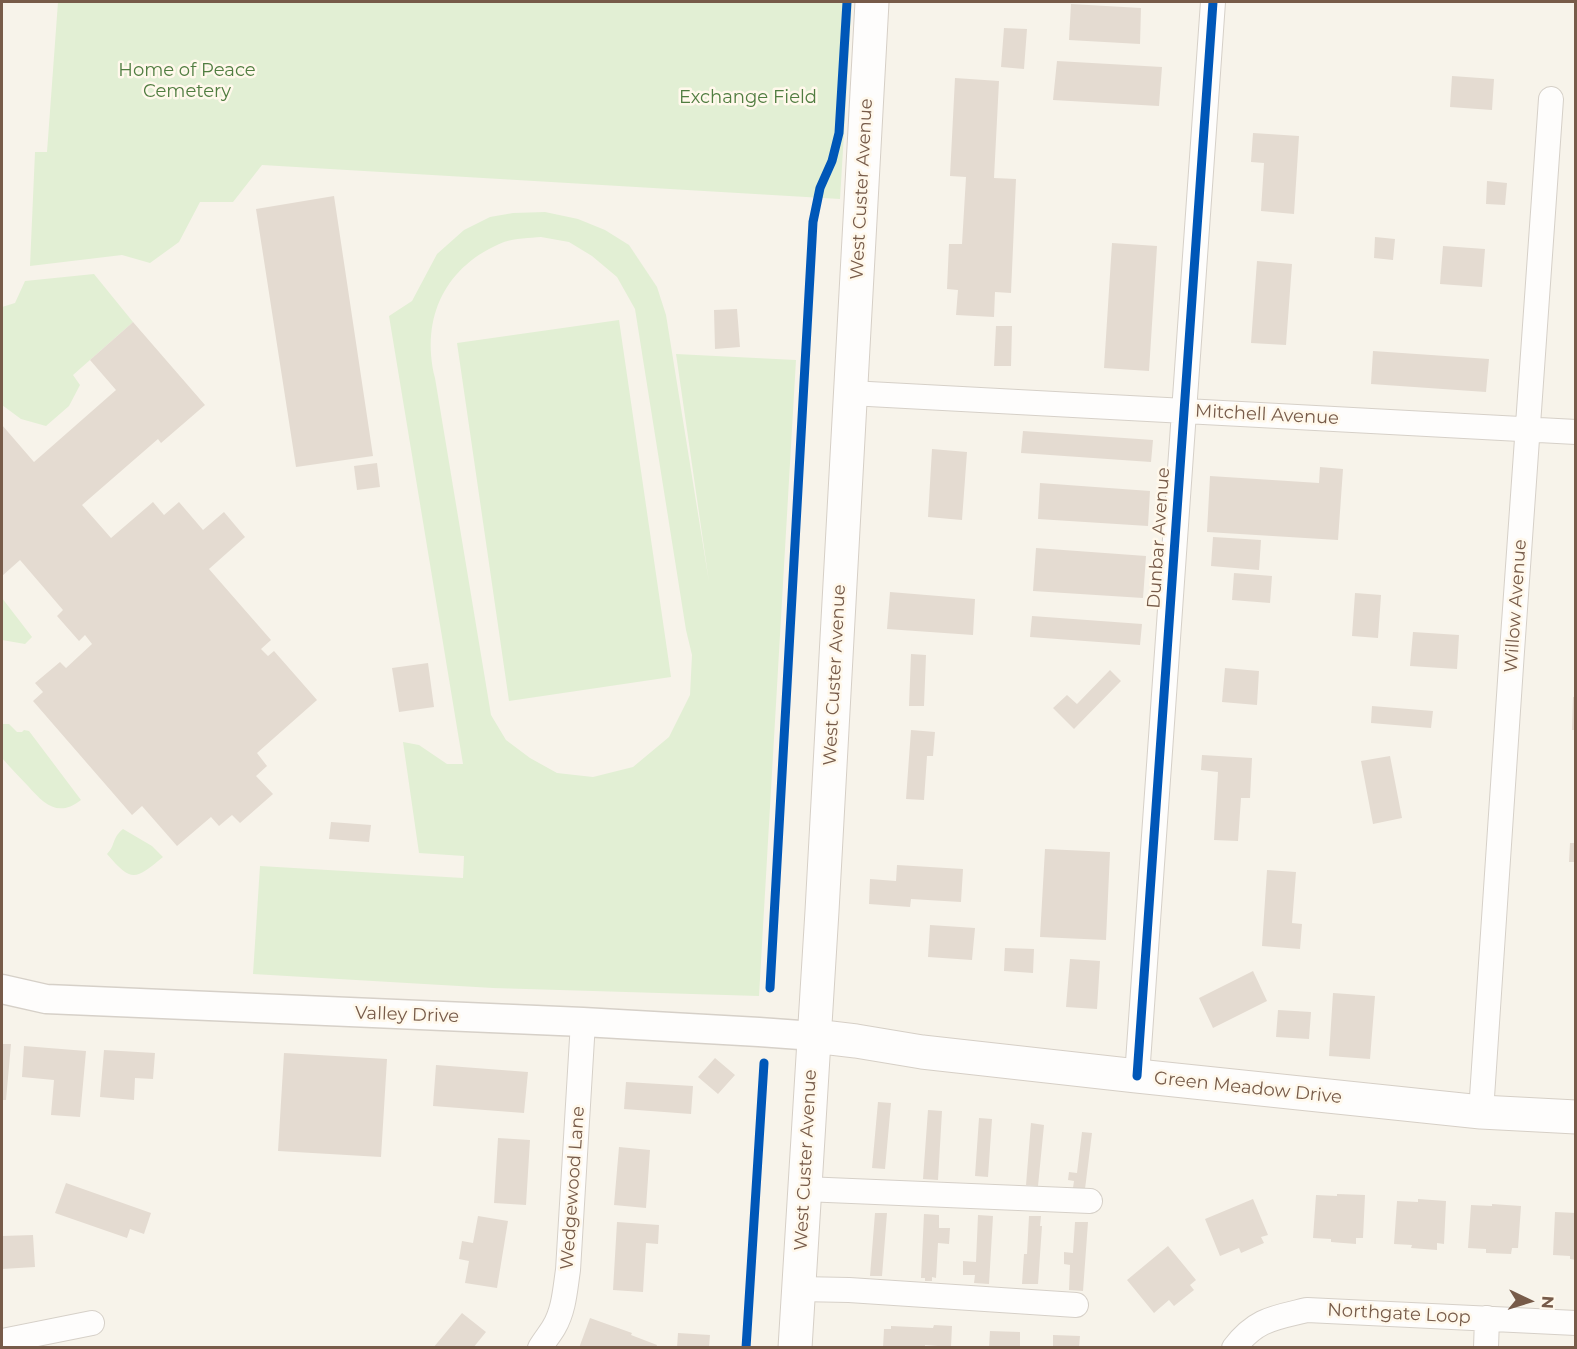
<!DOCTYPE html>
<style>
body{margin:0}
#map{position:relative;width:1577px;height:1349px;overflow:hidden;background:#f7f3ea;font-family:Montserrat,sans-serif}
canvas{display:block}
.frame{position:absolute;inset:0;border:3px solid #775b49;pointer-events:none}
.north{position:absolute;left:1499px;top:1271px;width:60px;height:60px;-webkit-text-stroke:4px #fff8eb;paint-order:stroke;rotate:94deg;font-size:16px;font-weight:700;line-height:24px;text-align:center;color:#775b49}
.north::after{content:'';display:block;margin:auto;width:21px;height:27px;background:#775b49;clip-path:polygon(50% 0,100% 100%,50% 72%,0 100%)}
</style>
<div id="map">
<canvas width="1577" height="1349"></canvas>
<div class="frame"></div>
<div class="north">N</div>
</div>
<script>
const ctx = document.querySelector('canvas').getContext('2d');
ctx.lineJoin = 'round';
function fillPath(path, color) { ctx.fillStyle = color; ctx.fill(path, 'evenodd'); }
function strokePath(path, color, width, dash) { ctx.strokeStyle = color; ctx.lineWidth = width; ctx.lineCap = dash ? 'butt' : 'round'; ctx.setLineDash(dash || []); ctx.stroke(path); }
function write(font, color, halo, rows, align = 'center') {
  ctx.font = font + ' Montserrat,sans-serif'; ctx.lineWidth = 5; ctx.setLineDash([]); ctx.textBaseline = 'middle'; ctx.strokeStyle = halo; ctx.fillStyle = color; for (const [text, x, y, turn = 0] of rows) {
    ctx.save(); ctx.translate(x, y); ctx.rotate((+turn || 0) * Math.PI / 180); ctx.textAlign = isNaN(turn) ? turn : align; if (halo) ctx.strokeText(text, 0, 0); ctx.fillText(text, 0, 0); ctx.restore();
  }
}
fillPath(new Path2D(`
 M58,2H852L840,199L262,165L233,202H200L179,242L150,263L122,255L30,266L35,152H47Z
 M545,212L578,219L605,230L629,245L657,287L666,315L709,582L676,354L796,360L759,996L493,988L253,974L260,866L463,878L464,856L419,853L403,742L419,745L447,764H463L389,316L412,301L437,254L464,230L490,217L513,213ZM541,237L569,242L592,256L617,277L635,309L686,630L692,655L690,695L669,737L633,767L593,777L557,773L530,758L506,740L491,715L435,378C420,317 446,265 504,242C515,238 530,238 541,237Z
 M94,274L133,322L73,375L80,385L69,406L46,426L21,419L2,405V307L15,303L25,281Z
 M619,320L671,677L509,701L457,343Z
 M2,598L32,637L25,644L2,640Z
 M2,724H9L17,732H22L24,730L29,731L81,800C58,818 44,804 28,786C19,777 10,767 2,758Z
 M123,829L152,846L163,857C135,880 132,883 107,854C116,845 111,839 123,829Z`), '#e2efd4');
fillPath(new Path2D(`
 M1071,4L1141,8L1140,44L1069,40Z
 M1004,28L1027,29L1024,69L1001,67Z
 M1057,61L1162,67L1159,106L1053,100Z
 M1452,76L1494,79L1492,110L1450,107Z
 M955,78L999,81L994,178L1016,179L1011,293L995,292L994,317L956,315L958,290L947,289L949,244H962L966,177L950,176Z
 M1253,133L1299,136L1294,214L1261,211L1264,163L1251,162Z
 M1487,181L1507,183L1505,205L1486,204Z
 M334,196L373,456L296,467L256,209Z
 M1375,237L1395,239L1393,260L1374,258Z
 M1112,243L1157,246L1149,371L1104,368Z
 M1443,246L1485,249L1482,287L1440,284Z
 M1257,261L1292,264L1286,345L1251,343Z
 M737,309L740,347L715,349L714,310Z
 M133,322L205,405L161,443L158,439L82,505L111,538L153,502L164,515L179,502L203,530L224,512L245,537L209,569L271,640L261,649L268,656L274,651L317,700L257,753L267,766L256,776L273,794L240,823L232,815L219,826L211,817L177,846L142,806L132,815L33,701L43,692L35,683L60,662L66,668L92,644L85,635L79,641L57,616L63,610L20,560L2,576V425L34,462L116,390L90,360Z
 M996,326H1012L1011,366H994Z
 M1373,351L1489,359L1486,392L1371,384Z
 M1023,431L1153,440L1151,462L1021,453Z
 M932,449L967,452L962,520L928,517Z
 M377,463L380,487L357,490L354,466Z
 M1320,467L1343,469L1338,540L1207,532L1210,476L1319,483Z
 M1040,483L1150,491L1148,526L1038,519Z
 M1213,537L1261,540L1259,570L1211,566Z
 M1036,548L1146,556L1143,598L1033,591Z
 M1234,573L1272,576L1270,603L1232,600Z
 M890,592L975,599L973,635L887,629Z
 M1355,593L1381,595L1378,638L1352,636Z
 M1032,616L1142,624L1140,645L1030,637Z
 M1413,632L1459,635L1457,669L1410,666Z
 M911,654L926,655L924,706H909Z
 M428,663L434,707L399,712L392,668Z
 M1225,668L1259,671L1257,705L1222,702Z
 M1110,670L1121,681L1074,729L1053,708L1067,695L1077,704Z
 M1573,697H1576V730H1572Z
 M1372,706L1433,711L1431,728L1371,723Z
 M911,730L935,732L933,756H927L924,800L906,799Z
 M1202,755L1252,758L1250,798H1241L1238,841L1214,840L1218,772L1201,770Z
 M1390,756L1402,818L1373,824L1361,761Z
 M331,822L371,825L369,842L329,839Z
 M1570,843H1576V862H1569Z
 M1045,849L1110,852L1106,940L1040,937Z
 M897,865L963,869L961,902L911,899L910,907L869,904L870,879L896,881Z
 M1267,870L1296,872L1292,923L1302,924L1300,949L1262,946Z
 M930,925L975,928L972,960L928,957Z
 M1005,948L1034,949L1033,973L1004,971Z
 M1070,959L1100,961L1097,1009L1066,1007Z
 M1253,971L1267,1001L1213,1028L1199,998Z
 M1333,993L1375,996L1370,1059L1329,1056Z
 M1278,1010L1311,1012L1309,1039L1276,1037Z
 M2,1044H11L6,1100H2Z
 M24,1046L86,1051L80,1117L51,1115L54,1080L22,1077Z
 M104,1050L155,1053L153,1079L135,1078L134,1100L100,1097Z
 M284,1053L387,1059L381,1157L278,1151Z
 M715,1058L735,1075L718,1094L698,1077Z
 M436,1065L528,1072L524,1113L433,1106Z
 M626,1082L693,1086L691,1114L624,1109Z
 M878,1102L891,1103L885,1169L872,1168Z
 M928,1110L942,1111L938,1180L923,1179Z
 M979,1118L992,1119L988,1177L975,1176Z
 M1031,1123L1044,1125L1038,1186L1026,1185Z
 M1082,1132L1092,1133L1085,1189L1073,1188L1074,1181L1068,1180L1069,1172L1077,1173Z
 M498,1138L530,1140L526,1205L494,1203Z
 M619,1147L650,1150L646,1208L614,1205Z
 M66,1183L151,1213L144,1234L130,1229L127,1238L55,1213Z
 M1337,1194L1365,1195L1363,1238H1356V1244L1331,1242V1239L1313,1238L1316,1195L1337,1196Z
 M1253,1199L1268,1235L1261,1237L1264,1243L1241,1253L1239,1248L1220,1256L1205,1219Z
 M1418,1199L1446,1201L1444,1244L1437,1243V1250L1411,1248L1412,1245L1394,1244L1397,1201L1418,1202Z
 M1492,1204L1521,1206L1518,1248H1512L1511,1254L1486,1253V1249L1468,1248L1471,1205L1492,1206Z
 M1555,1212L1576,1213V1260L1570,1259V1256L1553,1255Z
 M875,1213H887L882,1276H870Z
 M924,1214L939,1215V1228H950L949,1244L938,1243L936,1278L932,1277V1281H925V1278H921Z
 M978,1215L993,1216L989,1284L974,1283L975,1275H963V1261L976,1262Z
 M478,1216L508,1221L497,1288L465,1283L469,1261L459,1259L462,1241L473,1243Z
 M1029,1216H1041L1040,1226H1042L1038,1284H1022L1024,1254H1027Z
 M617,1222L659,1225L658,1244L646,1243L643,1292L613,1290Z
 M1075,1222H1088L1083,1291L1069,1290L1070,1265L1064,1264V1252L1073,1253Z
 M33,1235L35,1267L2,1269V1236Z
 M1168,1246L1196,1280L1190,1285L1194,1290L1174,1306L1169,1300L1154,1313L1127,1280Z
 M462,1313L486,1332L473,1348H433Z
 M590,1318L632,1333L631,1335L657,1345L656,1348H579Z
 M934,1325L952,1326L951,1347L925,1345V1348H883L884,1329H891V1326L933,1328Z
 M990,1331L1020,1332V1348H989Z
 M678,1333L710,1335L709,1348H677Z
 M1053,1335L1080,1336L1079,1348H1053Z`), '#e4dbd1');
const minor = new Path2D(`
 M850,393L1576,432
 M1137,1076L1213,2
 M1481,1112C1502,774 1528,437 1551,99
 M804,1189L1090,1201
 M799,1289L849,1290L1076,1305
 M2,1341L92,1323
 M540,1348C544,1341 550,1334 554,1327C564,1310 565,1290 568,1270L583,1022
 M1234,1348C1256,1319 1274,1318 1307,1310L1576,1323
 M1486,1348L1487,1318`);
const tertiary = new Path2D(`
 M2,989L46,999L583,1022L759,1032L814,1036`);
const secondary = new Path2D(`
 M814,1036L856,1041L922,1052L1137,1076L1481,1112L1576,1117
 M795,1348L822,911L872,2`);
strokePath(minor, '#d6d0c8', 26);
strokePath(tertiary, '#d6d0c8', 31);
strokePath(secondary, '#d6cfc6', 35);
strokePath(minor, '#fefdfc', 24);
strokePath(tertiary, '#fefdfc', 28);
strokePath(secondary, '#fefdfc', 33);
strokePath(new Path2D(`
 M770,988L813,222L820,188L832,161L839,133L847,2
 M1137,1076L1213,2
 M746,1348L764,1063`), '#0057b8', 9);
write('18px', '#507d40', '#fff8eb', [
 ["Home of Peace",187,71],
 ["Cemetery",187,92],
 ["Exchange Field",748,98]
]);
write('18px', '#775b49', '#fff8eb', [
 ["West Custer Avenue",862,189,-87],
 ["Mitchell Avenue",1267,415,3],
 ["Dunbar Avenue",1159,538,-86],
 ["Willow Avenue",1516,606,-86],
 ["West Custer Avenue",835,675,-87],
 ["Valley Drive",407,1015,2],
 ["Green Meadow Drive",1248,1088,6],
 ["West Custer Avenue",806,1160,-87],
 ["Wedgewood Lane",573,1188,-86],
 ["Northgate Loop",1399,1314,3]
]);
</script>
